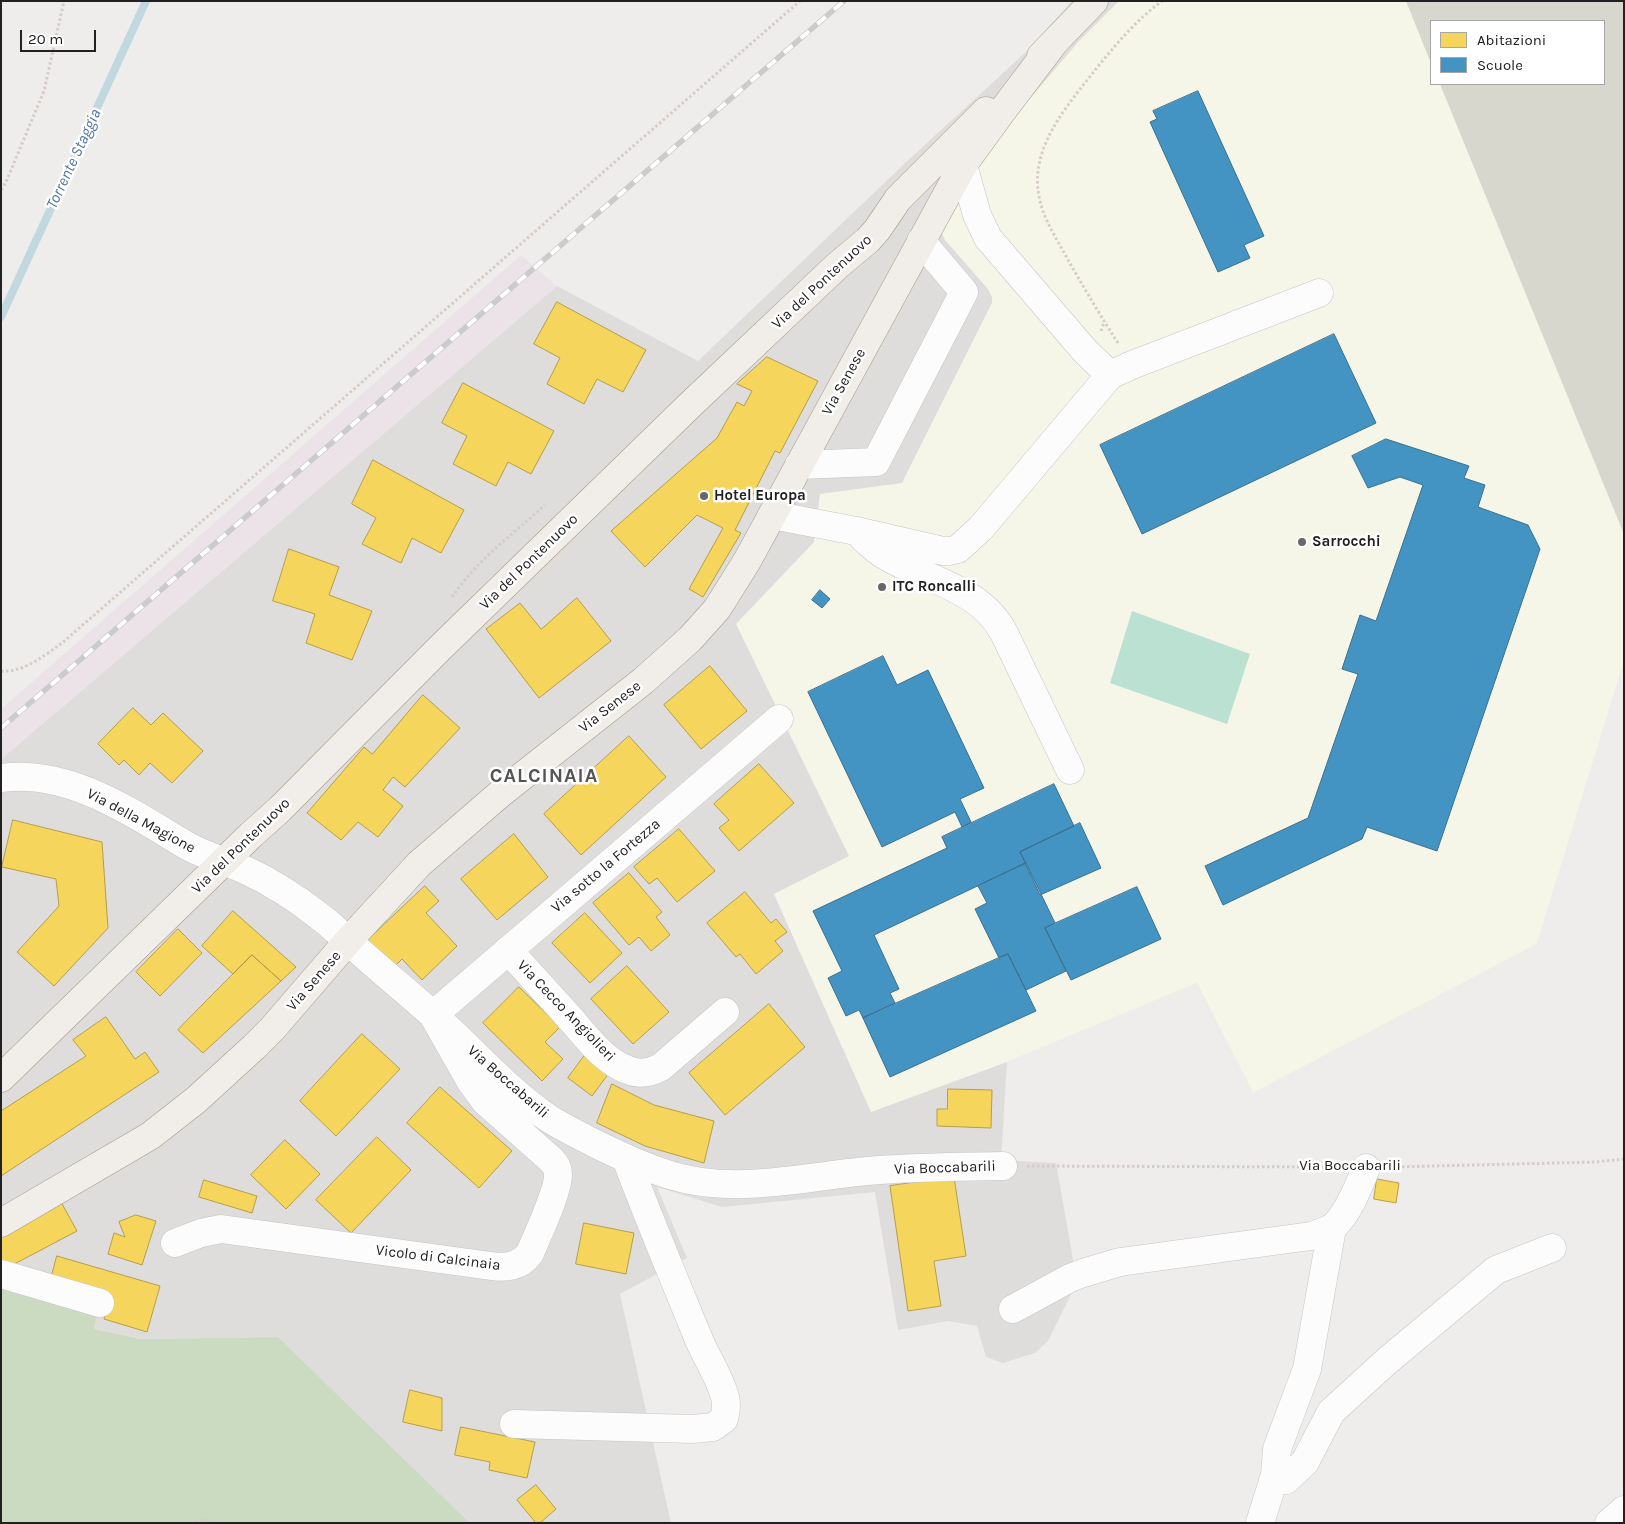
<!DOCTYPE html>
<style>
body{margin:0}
#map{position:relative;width:1625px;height:1524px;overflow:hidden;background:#efedeb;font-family:Karla,sans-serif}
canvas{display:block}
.frame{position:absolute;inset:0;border:2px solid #212121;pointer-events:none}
.legend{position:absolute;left:1430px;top:20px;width:175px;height:65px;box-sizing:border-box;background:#fff;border:1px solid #a6a6a6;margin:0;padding:6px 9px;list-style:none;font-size:15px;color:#212121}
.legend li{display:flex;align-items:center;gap:10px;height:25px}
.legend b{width:25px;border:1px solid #a6a6a6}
.scale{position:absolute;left:20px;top:30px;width:76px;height:22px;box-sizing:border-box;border:2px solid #212121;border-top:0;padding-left:6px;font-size:15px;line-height:18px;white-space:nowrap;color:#212121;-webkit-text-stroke:4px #fff;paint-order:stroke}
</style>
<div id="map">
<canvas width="1625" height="1524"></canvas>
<div class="frame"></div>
<ul class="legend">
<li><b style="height:14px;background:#f6d55c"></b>Abitazioni</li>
<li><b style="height:14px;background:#4393c3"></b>Scuole</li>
</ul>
<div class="scale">20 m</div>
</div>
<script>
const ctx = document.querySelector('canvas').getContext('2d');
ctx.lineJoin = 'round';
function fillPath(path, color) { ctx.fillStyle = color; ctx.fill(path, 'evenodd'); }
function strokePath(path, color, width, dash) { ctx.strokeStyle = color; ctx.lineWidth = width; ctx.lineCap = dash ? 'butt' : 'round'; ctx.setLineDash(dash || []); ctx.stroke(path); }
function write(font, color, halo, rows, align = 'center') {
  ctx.font = font + ' Karla,sans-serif'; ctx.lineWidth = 5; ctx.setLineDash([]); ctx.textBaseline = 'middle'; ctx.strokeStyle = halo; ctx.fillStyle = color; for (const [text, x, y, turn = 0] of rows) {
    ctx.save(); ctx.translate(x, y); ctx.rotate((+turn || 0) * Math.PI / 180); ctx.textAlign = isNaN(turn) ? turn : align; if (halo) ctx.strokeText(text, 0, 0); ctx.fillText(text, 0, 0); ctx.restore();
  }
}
fillPath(new Path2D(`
 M1072,1H1406L1431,63V84H1440L1624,534V661L1537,944L1253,1093L1197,983L1007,1062L1001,1160L1056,1163L1077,1282L1048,1341L1035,1353L1003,1363L986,1357L977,1326L948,1321L898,1330L875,1192L722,1207L657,1187L687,1258L620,1294L671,1523H470L278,1337L141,1339L94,1329L97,1307L1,1279V759L557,286L698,361L902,166L1028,50Z`), '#dedddc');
fillPath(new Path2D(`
 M521,255L557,286L1,759V709Z`), '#ece3e8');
fillPath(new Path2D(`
 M1119,1H1406L1431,63V84H1440L1624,534V661L1537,944L1253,1093L1197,983L1007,1062L871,1112L774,894L849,856L736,624L814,542L820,494L902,483L992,303V297L988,289L945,240L938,225L986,150L1079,41Z`), '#f6f6e8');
fillPath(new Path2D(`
 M1406,1H1624V534L1440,84H1604V21H1431V63Z`), '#d7d7cd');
fillPath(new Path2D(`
 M1,1279L98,1306L94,1329L141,1339L278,1337L470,1523H1Z`), '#cadbc2');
fillPath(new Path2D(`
 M1132,611L1250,654L1227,724L1110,683Z`), '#bae1d2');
const homes = new Path2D(`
 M557,302L646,350L623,392L597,379L584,404L547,384L560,358L534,344Z
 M767,357L818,381L780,453L775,451L735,530L741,533L703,597L689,589L723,528L697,515L645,567L611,531L717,438L737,402L744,406L752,391L737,384Z
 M463,383L554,431L531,474L508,462L496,486L453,464L467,436L442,423Z
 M373,460L464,510L441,553L412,538L401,563L362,544L376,518L352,504Z
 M289,549L339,567L329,595L372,611L352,660L306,643L315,614L273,601Z
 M577,598L611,641L539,698L486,629L520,603L541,629Z
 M710,666L747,711L701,749L664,705Z
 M423,695L460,728L405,787L393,777L383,790L403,806L378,837L358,822L341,840L307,813L364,747L372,754Z
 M133,708L151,725L163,713L203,751L172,783L150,763L139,775L124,760L119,765L98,744Z
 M629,736L666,777L581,855L544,814Z
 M759,764L794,803L739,851L719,828L729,820L714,804Z
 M13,820L102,842L108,928L54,986L17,952L59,906L56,879L2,867Z
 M679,829L715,871L677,902L657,878L649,884L634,867Z
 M514,834L548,877L497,920L461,879Z
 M629,873L662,912L656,917L670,935L651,951L639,937L629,945L593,903Z
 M425,886L439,901L426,913L457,946L422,980L402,959L392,969L366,942Z
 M745,892L771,923L776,919L787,932L775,941L783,951L756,974L740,954L736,957L707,923Z
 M233,911L296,967L281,981L252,955L233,974L202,946Z
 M585,913L622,953L590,983L552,943Z
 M178,929L202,953L160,996L136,972Z
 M252,955L281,981L203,1053L178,1030Z
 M627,966L669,1012L633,1044L591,999Z
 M519,987L560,1027L545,1042L563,1059L542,1081L483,1023Z
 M769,1004L805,1047L725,1115L689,1073Z
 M106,1017L135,1059L145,1052L159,1072L1,1176V1111L86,1056L73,1040Z
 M362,1034L400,1069L336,1136L300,1101Z
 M585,1055L609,1073L592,1096L568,1078Z
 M612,1084L654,1105L714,1121L704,1163L645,1146L597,1123Z
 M440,1087L512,1151L479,1188L407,1123Z
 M948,1089L992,1090L991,1128L937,1126V1109H947Z
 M377,1137L411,1170L351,1233L316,1200Z
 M285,1140L320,1174L286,1209L251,1175Z
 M954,1177L966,1256L934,1261L941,1306L908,1311L890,1186Z
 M1377,1179L1399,1183L1396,1203L1374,1199Z
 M204,1180L257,1196L252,1213L199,1197Z
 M61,1202L77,1231L1,1271V1236Z
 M136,1215L156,1221L142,1265L108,1254L114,1233L125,1237L119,1222Z
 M584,1223L634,1233L626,1274L576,1264Z
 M57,1256L160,1286L147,1332L104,1319L109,1301L50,1283Z
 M410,1390L442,1398V1431L403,1422Z
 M461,1427L535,1442L527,1478L489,1470L490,1462L455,1455Z
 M536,1485L556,1509L540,1523H536L517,1500Z`);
fillPath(homes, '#f6d55c');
strokePath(homes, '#b69f4a', 1);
const schools = new Path2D(`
 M1198,91L1264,236L1244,245L1250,258L1218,272L1150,122L1157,119L1153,111Z
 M1334,334L1376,423L1142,534L1100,445Z
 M1386,439L1469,466L1464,478L1485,485L1478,507L1528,525L1540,549L1437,851L1367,827L1362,839L1223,905L1205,866L1308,818L1358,674L1342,669L1360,615L1376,621L1423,485L1400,477L1368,488L1352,456Z
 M820,590L830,599L822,608L812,600Z
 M883,656L897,685L928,670L984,788L960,799L971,822L962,827L955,812L882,847L808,692Z
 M1054,784L1074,826L1020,852L1026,863L874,935L899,989L890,993L895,1003L863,1018L859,1010L846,1016L828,978L842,971L813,911L947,848L942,837Z
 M1080,823L1101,868L1040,895L1020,852Z
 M1026,863L1055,923L1045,928L1066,971L1026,990L1008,954L999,958L975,909L987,903L978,886Z
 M1137,887L1161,939L1071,980L1045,928Z
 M1008,954L1036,1011L890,1077L863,1018Z`);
fillPath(schools, '#4393c3');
strokePath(schools, '#397192', 1);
strokePath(new Path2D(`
 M1,317L146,1`), '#c1d8df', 8);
const minor = new Path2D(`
 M1110,375L1132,365L1319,293
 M799,465L876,462L964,292L921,241
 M772,515L856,531L943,551H950L958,549L981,528L1110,375L1085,351L988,238L977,215L963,165
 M863,538C870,544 876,550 884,555C925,580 980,587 1004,633L1070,770
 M1,778C68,769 129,811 184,844C202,855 222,860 241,868C270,881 298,899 323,919C332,926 340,934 348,941C383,973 420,1002 455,1035C484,1063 513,1094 548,1118C562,1127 577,1134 592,1142C618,1155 643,1167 670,1175C732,1195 804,1177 867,1171C912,1167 958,1167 1003,1166
 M508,950C528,972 548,994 568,1016C585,1035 603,1061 628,1070C639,1075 650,1073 661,1067L725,1012
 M175,1243L201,1233L221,1229L491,1266C506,1268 520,1267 530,1253C537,1236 559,1190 558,1174C558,1166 553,1161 548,1157L485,1101L471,1082L433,1015L779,719
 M1,1274L100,1303
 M1013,1309L1070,1278L1083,1273L1120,1262L1311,1236C1318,1233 1328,1231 1333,1227C1348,1214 1359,1186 1366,1168
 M514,1424L693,1429L713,1427L724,1419C726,1412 727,1405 725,1397C719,1375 705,1356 697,1335C673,1276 648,1217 626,1158
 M1275,1475L1286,1480L1305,1462L1331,1412L1387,1361L1496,1270L1552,1248
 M1260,1523L1275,1475L1277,1449L1307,1369L1332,1228
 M1609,1523L1624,1510`);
const major = new Path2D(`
 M1041,56L1094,1
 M1,1078L251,835L280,809L440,648L690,405L837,266L868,240L877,230L898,199L986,111
 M1,1223L150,1136L196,1100L254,1047L273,1028L348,941L419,864L501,793L643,681L690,639L717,609L747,561L963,165L1000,114L1053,44`);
strokePath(minor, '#c6c5c4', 29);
strokePath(major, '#a49b89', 29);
strokePath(new Path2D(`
 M1,190L6,182L44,91L64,1
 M1101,331L1104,322
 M1118,343C1101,317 1085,289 1069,262C1060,244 1048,227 1042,208C1026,159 1056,120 1084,84C1108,54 1131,24 1162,1
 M452,597C476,561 513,534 545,505
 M1,671C23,673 45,655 62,643L800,1
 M1027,1166L1338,1167
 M1392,1167L1596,1162L1624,1159
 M190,1523L203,1520L221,1523`), '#d7ccca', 3, [2.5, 2.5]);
strokePath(minor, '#fdfcfc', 28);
strokePath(major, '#f1ede8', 28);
const rail = new Path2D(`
 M1,728L844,1`);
strokePath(rail, '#cbcbcb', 5.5);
strokePath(rail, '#fff', 4, [11]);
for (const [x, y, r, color] of [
 [704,496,5,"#696868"],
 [1302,542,5,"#696868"],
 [882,587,5,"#696868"]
]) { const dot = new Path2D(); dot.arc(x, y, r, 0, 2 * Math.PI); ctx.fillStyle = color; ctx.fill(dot); strokePath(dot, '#fff', 2); }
write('15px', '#212121', '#fff', [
 ["Via del Pontenuovo",822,282,-43],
 ["Via Senese",844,382,-61],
 ["Via del Pontenuovo",529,562,-44],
 ["Via Senese",610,707,-38],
 ["Via della Magione",141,821,28],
 ["Via del Pontenuovo",241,846,-44],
 ["Via sotto la Fortezza",606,866,-40],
 ["Via Senese",314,981,-49],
 ["Via Cecco Angiolieri",566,1011,46],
 ["Via Boccabarili",508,1082,41],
 ["Via Boccabarili",1350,1166],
 ["Via Boccabarili",945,1168,-2],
 ["Vicolo di Calcinaia",438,1258,7]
]);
write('bold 15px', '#212121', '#fff', [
 ["Hotel Europa",714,496],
 ["Sarrocchi",1312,542],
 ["ITC Roncalli",892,587]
], 'left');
write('italic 16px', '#5177a2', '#fff', [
 ["Torrente Staggia",74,159,-65]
]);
ctx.letterSpacing = '1px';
write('bold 20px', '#545454', '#fff', [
 ["CALCINAIA",544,776]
]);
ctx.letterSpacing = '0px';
</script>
